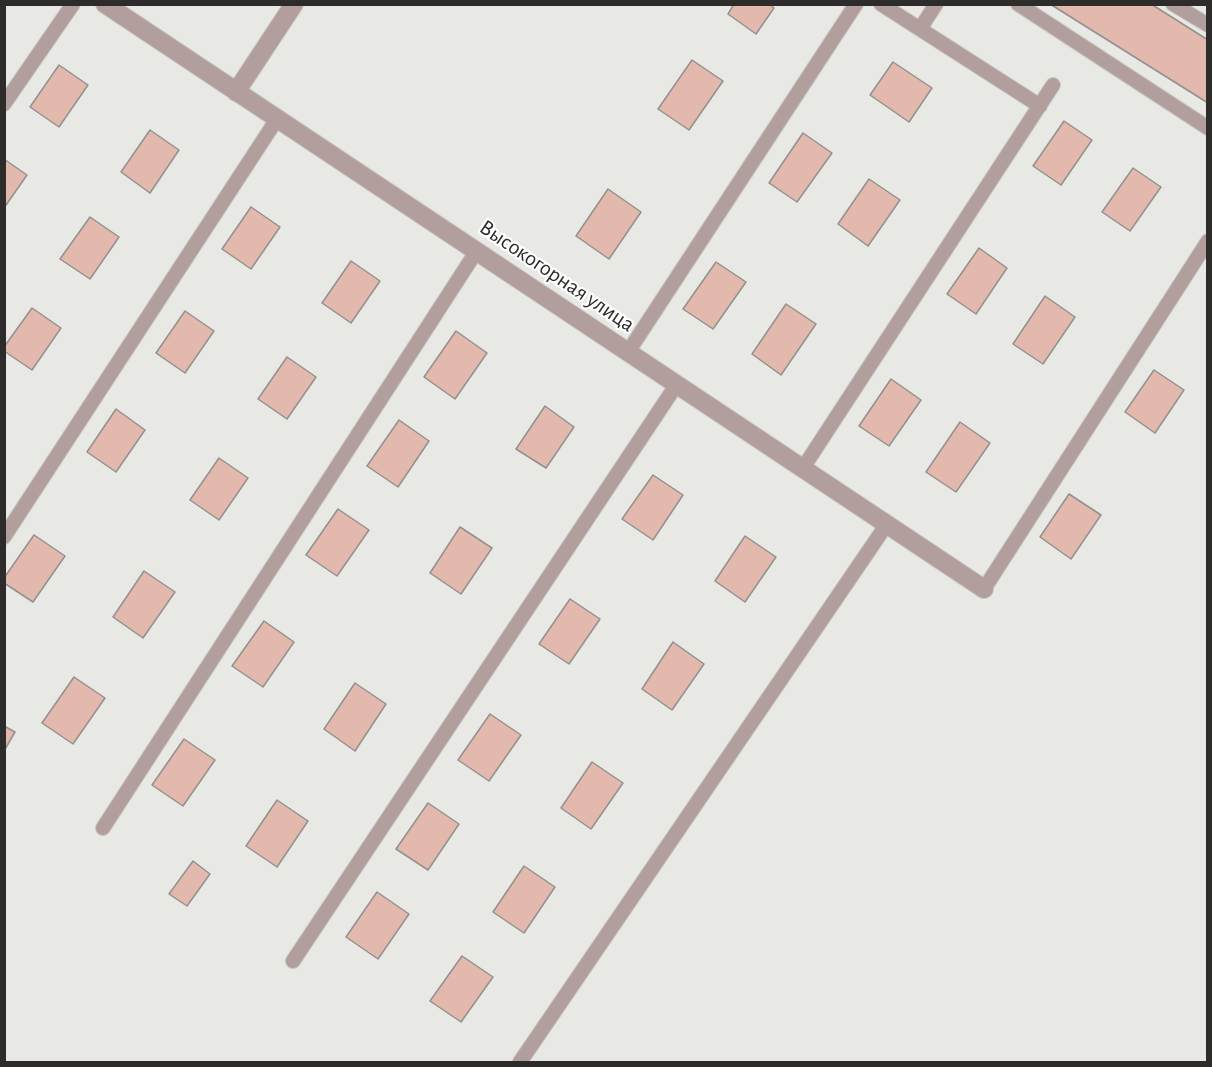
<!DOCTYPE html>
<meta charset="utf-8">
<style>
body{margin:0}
#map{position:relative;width:1212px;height:1067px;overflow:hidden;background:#e8e8e4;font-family:"Alegreya Sans",sans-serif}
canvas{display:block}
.frame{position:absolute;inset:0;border:6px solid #2d2c2b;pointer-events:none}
</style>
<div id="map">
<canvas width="1212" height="1067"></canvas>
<div class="frame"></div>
</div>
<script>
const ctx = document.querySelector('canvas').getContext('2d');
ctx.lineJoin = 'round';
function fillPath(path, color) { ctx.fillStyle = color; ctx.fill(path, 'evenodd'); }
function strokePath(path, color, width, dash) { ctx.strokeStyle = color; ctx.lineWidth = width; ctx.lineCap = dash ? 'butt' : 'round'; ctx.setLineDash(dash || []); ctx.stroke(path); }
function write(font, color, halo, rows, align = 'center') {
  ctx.font = font + ' "Alegreya Sans",sans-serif'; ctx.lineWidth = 4.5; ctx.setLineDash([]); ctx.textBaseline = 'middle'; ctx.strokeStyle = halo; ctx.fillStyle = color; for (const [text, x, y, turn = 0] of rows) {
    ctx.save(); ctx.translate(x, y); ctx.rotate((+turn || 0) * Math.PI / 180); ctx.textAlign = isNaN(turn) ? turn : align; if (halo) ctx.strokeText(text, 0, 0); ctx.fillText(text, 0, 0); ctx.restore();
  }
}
const building = new Path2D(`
 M734,4H769L774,8L756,34L728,14Z
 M1050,4H1151L1208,40V103Z
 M692,60L723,81L689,130L658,109Z
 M893,62L932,88L909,122L870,95Z
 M59,65L88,85L59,127L30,107Z
 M1064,121L1092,140L1061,185L1033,166Z
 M150,130L179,150L150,193L121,172Z
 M803,133L832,153L797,202L769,183Z
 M4,159L27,175L4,208Z
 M1133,168L1161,187L1130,231L1102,212Z
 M869,179L900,200L868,246L838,224Z
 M608,189L641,212L609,259L576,236Z
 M251,207L280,227L251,269L222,249Z
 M90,217L119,237L90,279L60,259Z
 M979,248L1007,268L976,314L947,294Z
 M351,261L380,281L351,323L322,303Z
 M716,262L746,282L713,329L683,309Z
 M1045,296L1075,317L1043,364L1013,344Z
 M786,304L816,324L781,375L752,354Z
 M32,308L61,328L32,370L4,351V347Z
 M185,311L214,331L185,373L156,353Z
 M456,331L487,353L455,399L424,377Z
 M287,357L316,377L287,419L258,399Z
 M1154,370L1184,390L1155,433L1125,412Z
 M891,379L921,400L889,446L859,426Z
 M545,406L574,427L546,468L516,449Z
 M116,409L145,430L116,472L87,452Z
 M399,420L429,441L398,487L367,466Z
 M960,422L990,443L956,492L926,472Z
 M219,458L248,478L219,520L190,500Z
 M653,475L683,495L653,540L622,519Z
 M1069,494L1101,515L1071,559L1040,537Z
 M338,509L369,530L337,576L306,555Z
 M460,527L492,548L461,594L430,573Z
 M34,535L65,556L33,602L4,583V578Z
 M745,536L776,557L745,602L715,581Z
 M144,571L175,592L143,638L113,617Z
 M570,599L600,619L569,664L539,644Z
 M264,621L294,642L263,687L232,666Z
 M673,642L704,664L672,710L642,689Z
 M74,677L105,698L73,744L42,723Z
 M355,683L386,704L355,751L324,729Z
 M490,714L521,735L489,781L458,760Z
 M4,726L15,732L4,751Z
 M184,739L215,760L183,806L152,785Z
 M592,762L623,783L591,829L561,808Z
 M277,800L308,821L277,867L246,846Z
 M428,803L459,824L428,870L396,849Z
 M193,861L210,874L187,906L169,894Z
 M524,866L555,887L524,933L493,912Z
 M377,892L409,914L378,959L346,937Z
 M462,956L493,977L461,1022L430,1001Z`);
fillPath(building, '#e2b9ac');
strokePath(building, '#93908f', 1.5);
const lane = new Path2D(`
 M881,4L1040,106
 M1018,4L1208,128
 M1173,4L1208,25
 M920,29L936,4
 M4,104L73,4
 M628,352L856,4
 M803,468L1053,85
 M4,537L277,119
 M984,589L1208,241
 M103,828L476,252
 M293,961L677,384
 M520,1062L887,524`);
const street = new Path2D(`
 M105,4L984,589
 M236,92L294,4`);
strokePath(lane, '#c6c6c3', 16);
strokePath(street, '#c6c6c3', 20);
strokePath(lane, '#b29e9d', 14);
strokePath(street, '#b29e9d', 18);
write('22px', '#2d2c2b', '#fff', [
 ["Высокогорная улица",557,276,34]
]);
</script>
